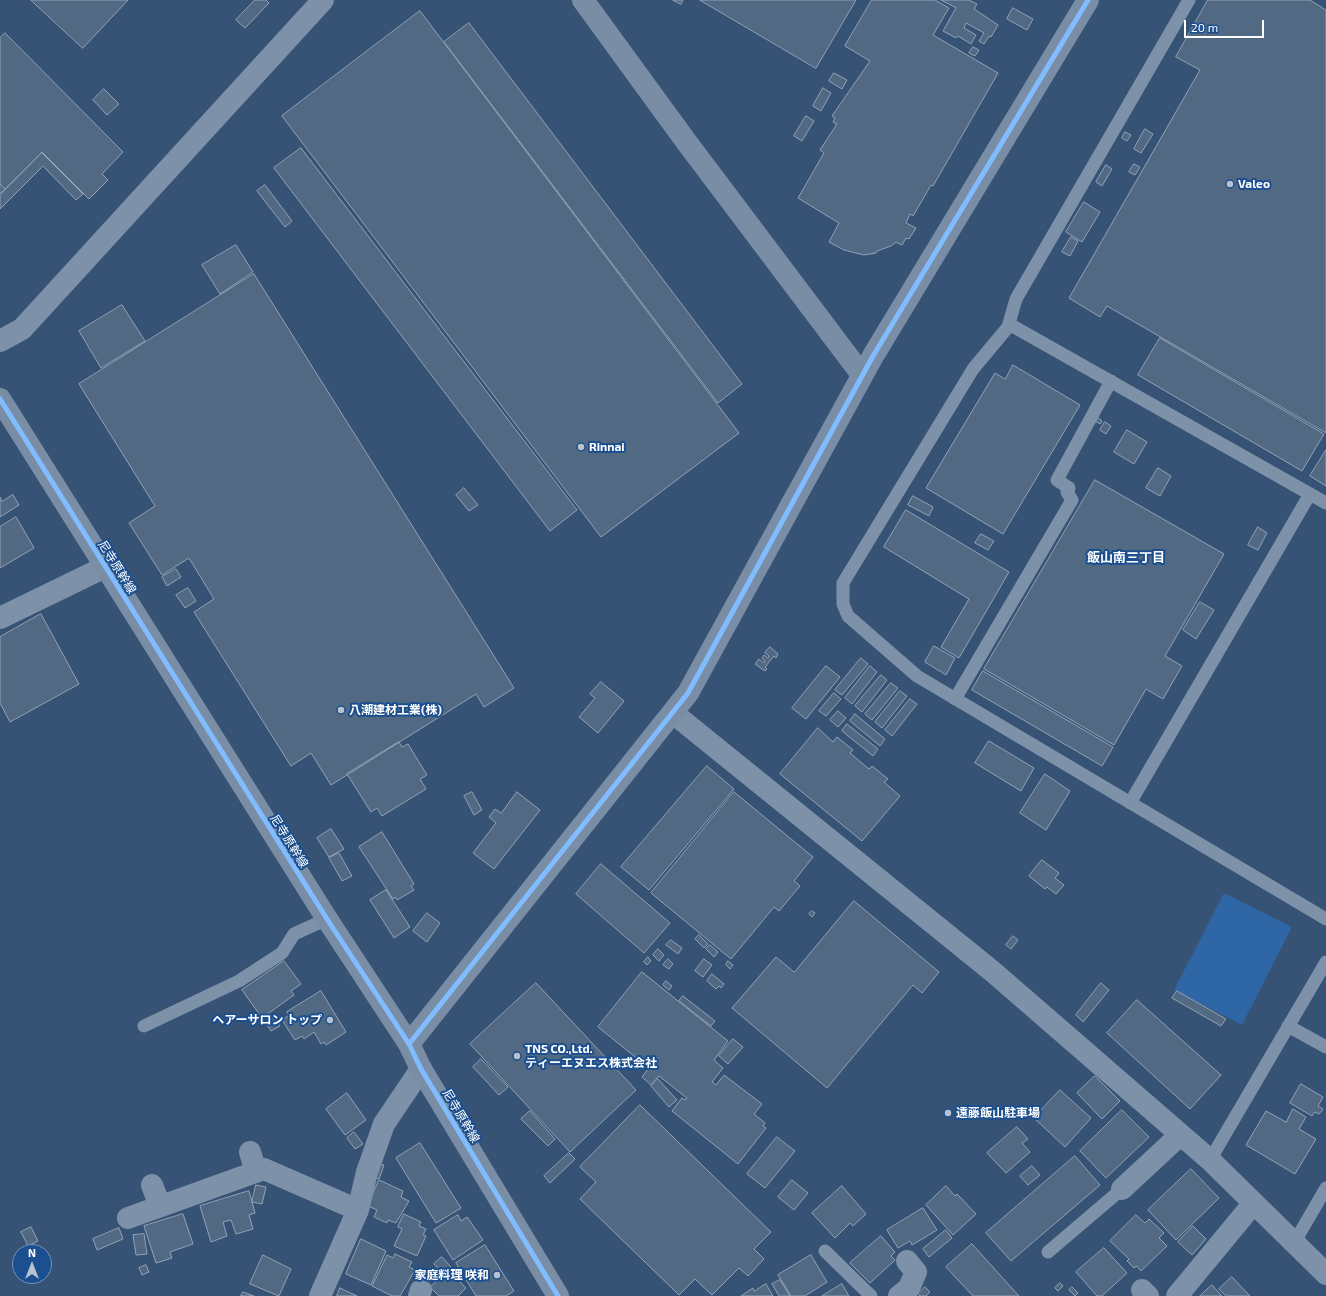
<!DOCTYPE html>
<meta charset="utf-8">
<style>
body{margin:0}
#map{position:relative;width:1326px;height:1296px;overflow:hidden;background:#365274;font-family:"Exo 2",sans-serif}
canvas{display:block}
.north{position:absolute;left:12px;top:1244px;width:40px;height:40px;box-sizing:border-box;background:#1b4f8f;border:1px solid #7695bc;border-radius:50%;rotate:0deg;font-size:11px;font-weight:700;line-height:16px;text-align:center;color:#fff}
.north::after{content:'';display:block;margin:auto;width:14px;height:18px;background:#b9c2ce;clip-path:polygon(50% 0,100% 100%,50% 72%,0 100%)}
.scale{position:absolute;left:1184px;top:20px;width:80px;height:18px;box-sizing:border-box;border:2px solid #fff;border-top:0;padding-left:5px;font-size:12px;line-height:14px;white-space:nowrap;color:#fff;-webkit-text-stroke:3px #1b4f8f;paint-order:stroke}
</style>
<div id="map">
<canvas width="1326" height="1296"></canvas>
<div class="north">N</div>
<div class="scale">20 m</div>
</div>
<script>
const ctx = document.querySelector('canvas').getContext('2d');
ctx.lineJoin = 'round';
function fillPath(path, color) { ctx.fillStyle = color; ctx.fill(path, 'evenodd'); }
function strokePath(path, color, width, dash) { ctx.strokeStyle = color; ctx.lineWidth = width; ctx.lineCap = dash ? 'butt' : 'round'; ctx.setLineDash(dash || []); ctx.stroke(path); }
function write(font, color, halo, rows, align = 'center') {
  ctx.font = font + ' "Exo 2","Noto Sans JP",sans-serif'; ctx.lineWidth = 4; ctx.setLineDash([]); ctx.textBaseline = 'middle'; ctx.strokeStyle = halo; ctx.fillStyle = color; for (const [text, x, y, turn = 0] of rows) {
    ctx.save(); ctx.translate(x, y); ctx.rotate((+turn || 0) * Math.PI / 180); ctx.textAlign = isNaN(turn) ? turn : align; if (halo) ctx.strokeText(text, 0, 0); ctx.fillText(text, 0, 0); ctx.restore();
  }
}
fillPath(new Path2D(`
 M1224,893L1292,927L1242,1025L1174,990Z`), '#2f66a5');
const building = new Path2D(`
 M31,0H128L83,48Z
 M255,0H266L269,3L245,28L236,20Z
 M673,0H683L681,4Z
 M700,0H856L816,68Z
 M872,0H935L949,8L933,35L998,73L933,186L931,185L913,216L910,214L906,223L916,228L909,239L906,238L902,245L896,242L891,246L877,251L876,253L864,255L844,250L829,242L839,223L798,198L824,153L820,150L837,124L833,122L835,118L832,116L870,61L845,46Z
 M941,0H969L977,4L974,9L998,25L991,37L989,36L984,44L979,41L984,33L966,23L964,28L976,35L971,44L958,36L956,38L943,31L956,8Z
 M1208,0H1310L1326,10V433L1107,306L1100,317L1069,298L1200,70L1176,57Z
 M1013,8L1033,19L1027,30L1007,19Z
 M420,11L739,433L601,537L282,116Z
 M469,23L742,384L718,403L444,42Z
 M5,33L123,152L102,174L108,180L89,199L42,152L5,189L0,184V38Z
 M973,47L979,50L975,56L969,53Z
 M834,73L847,80L842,89L829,81Z
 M823,88L831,93L821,111L813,106Z
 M104,89L119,104L107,115L93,100Z
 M806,116L814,121L802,141L794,136Z
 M1145,129L1153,134L1141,153L1134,149Z
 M1125,132L1131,135L1127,141L1122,138Z
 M301,148L577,510L550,531L274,168Z
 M42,153L83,194L76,200L43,166L0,209V195Z
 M1134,164L1140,167L1135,175L1129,172Z
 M1106,165L1112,169L1102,186L1096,182Z
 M0,184L5,189L0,194Z
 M265,185L292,221L285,227L257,191Z
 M1084,202L1100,212L1082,242L1066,232Z
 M1071,237L1078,241L1070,256L1062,252Z
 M236,245L253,272L220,294L202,265Z
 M254,274L514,688L484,707L476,694L331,785L311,753L291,766L194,612L214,599L189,558L162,575L129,523L155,506L79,384Z
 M122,305L145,341L101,368L79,331Z
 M1160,338L1324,434L1302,471L1138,375Z
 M1013,365L1080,405L1003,534L926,488L995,373L1005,379Z
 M1097,417L1102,421L1100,424L1095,421Z
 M1105,422L1111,426L1106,434L1100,430Z
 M1127,430L1147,442L1134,464L1114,452Z
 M1326,450V486L1310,476Z
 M1158,468L1171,476L1160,496L1146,488Z
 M1095,480L1224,554L1165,656L1182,666L1163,699L1146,689L1114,745L984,669Z
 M464,488L478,505L469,511L456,495Z
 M13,495L19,505L0,517V497L2,501Z
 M913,496L933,507L929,516L908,505Z
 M906,510L1009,572L959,658L941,647L969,599L884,547Z
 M16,517L34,548L0,568V527Z
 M1258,527L1267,533L1258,550L1248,545Z
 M981,534L994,541L988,550L975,543Z
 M176,569L181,577L167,586L162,577Z
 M188,588L196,601L185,608L176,595Z
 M1200,602L1214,610L1196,639L1183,630Z
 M41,614L79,684L10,722L0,703V637Z
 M934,646L955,658L946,675L925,662Z
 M770,647L778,654L776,658L774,656L765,667L767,669L765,671L755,664L759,659L764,663L765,661L762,658L764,655L768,658L769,656L765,653Z
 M861,658L868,664L842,695L835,690Z
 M826,666L840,677L806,719L792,708Z
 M870,666L877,672L852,704L845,698Z
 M983,671L1113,747L1102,766L972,690Z
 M881,675L887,680L862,712L855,706Z
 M601,682L624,701L598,733L579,717L595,698L590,694Z
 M891,683L898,688L872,720L865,714Z
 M900,691L907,696L882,728L875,722Z
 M834,693L841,699L826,716L819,711Z
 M910,699L917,704L892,736L885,730Z
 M838,711L846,718L838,727L830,720Z
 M855,714L885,739L880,746L850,721Z
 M847,724L878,749L873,756L842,731Z
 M818,728L833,742L837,737L853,750L850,753L869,769L872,766L888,779L884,782L900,796L862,841L780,774Z
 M989,741L1034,768L1021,791L975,763Z
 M399,742L402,747L408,744L427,775L420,779L426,789L382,816L377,808L371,812L347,774Z
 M707,766L734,789L649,890L621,867Z
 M1045,774L1070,791L1046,830L1020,813Z
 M472,792L482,810L474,815L464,796Z
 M517,792L540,810L494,869L473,853L496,823L489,817L495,809L501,813Z
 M734,792L813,857L794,881L800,886L779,911L774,907L731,959L651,893Z
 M331,829L344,849L329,857L317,838Z
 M382,832L414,884L411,886L414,890L397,900L395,897L393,899L359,847Z
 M339,853L352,876L342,881L329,858Z
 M1042,860L1059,873L1055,878L1064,885L1056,894L1047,887L1045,889L1029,876Z
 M601,864L670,923L644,953L576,894Z
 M386,890L410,927L394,938L370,900Z
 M854,901L939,972L922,993L913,985L827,1088L732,1008L776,957L794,972Z
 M812,911L815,913L812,917L809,914Z
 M427,913L440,923L427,942L413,931Z
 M699,935L708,944L704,948L695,939Z
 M1013,936L1018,940L1011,949L1006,945Z
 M671,940L682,948L678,954L666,945Z
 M710,945L718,952L714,957L706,949Z
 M658,949L664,955L659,961L653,955Z
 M648,957L651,961L647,965L644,962Z
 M668,959L673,964L669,969L663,965Z
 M704,959L712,965L703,977L695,971Z
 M284,961L301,984L291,991L294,995L262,1018L242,990Z
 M728,961L733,965L730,969L726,965Z
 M642,972L728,1041L714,1060L723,1068L712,1082L716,1085L724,1075L762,1104L754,1114L765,1123L763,1126L766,1128L738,1164L672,1111L682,1098L685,1100L687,1098L659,1076L651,1085L642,1077L649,1068L598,1027Z
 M712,974L724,984L721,988L719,986L716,989L707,981Z
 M666,981L672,986L669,990L663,985Z
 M536,983L636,1090L570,1152L470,1044Z
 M1101,983L1109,990L1083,1022L1076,1015Z
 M321,991L346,1032L326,1045L324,1042L321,1044L314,1032L304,1039L302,1036L295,1040L282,1020L289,1015L287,1012Z
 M1177,991L1226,1019L1221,1026L1172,998Z
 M683,996L715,1021L711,1026L679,1001Z
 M1137,1000L1221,1075L1190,1109L1107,1033Z
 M274,1016L280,1026L271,1031L265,1022Z
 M733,1039L743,1047L728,1064L719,1056Z
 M481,1059L508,1087L499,1095L473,1067Z
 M1095,1076L1120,1101L1102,1119L1077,1093Z
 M658,1079L677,1100L669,1107L651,1086Z
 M1301,1084L1323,1097L1318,1106L1323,1109L1319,1114L1315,1112L1312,1116L1290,1103Z
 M1060,1090L1091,1118L1065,1147L1034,1118Z
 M347,1093L366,1120L345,1135L326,1109Z
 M640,1105L771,1232L754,1249L764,1259L748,1276L739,1268L712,1295L695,1279L679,1295L580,1199L596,1182L580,1167Z
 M1293,1109L1306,1117L1299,1129L1316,1139L1295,1174L1246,1145L1266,1111L1286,1122Z
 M1122,1110L1149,1137L1106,1178L1080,1151Z
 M530,1111L555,1139L548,1146L521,1119Z
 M1017,1127L1028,1139L1022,1143L1030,1152L1006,1173L987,1153Z
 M354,1132L363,1144L355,1149L347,1138Z
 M777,1137L795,1151L765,1188L747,1174Z
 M420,1143L461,1208L436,1223L396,1158Z
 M569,1153L575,1159L550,1183L544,1176Z
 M1075,1156L1100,1185L1011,1261L986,1233Z
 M377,1163L384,1165L379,1179L373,1177Z
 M1032,1166L1040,1175L1028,1185L1020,1176Z
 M1191,1169L1219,1198L1176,1240L1148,1210Z
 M379,1180L403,1191L401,1197L409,1201L396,1223L388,1220L387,1223L374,1217L377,1210L368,1206Z
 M792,1180L808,1193L794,1210L778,1197Z
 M256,1185L266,1187L262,1204L252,1202Z
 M842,1186L866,1214L853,1226L850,1223L835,1238L812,1213Z
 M946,1186L955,1196L957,1194L976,1214L953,1235L926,1205Z
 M249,1191L255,1213L249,1215L253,1229L236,1234L231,1220L223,1222L227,1236L211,1242L200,1206Z
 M923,1208L937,1230L912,1245L910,1241L898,1248L887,1230Z
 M183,1214L193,1244L170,1252L172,1258L156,1263L144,1226Z
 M404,1214L421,1222L419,1226L426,1229L423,1235L426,1236L417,1256L394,1246L402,1229L398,1227Z
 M458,1215L461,1221L467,1217L483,1240L453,1260L434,1230Z
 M1136,1215L1145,1223L1149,1219L1164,1233L1159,1238L1167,1246L1141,1271L1137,1266L1134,1268L1127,1261L1129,1259L1110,1241Z
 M1193,1226L1206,1239L1192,1255L1178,1242Z
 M31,1227L38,1241L28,1246L21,1232Z
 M119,1228L123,1239L97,1250L93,1239Z
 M946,1230L952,1238L929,1257L923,1249Z
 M144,1234L147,1254L136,1255L133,1235Z
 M881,1236L895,1252L891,1256L895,1260L870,1283L850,1263Z
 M361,1239L386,1251L371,1285L346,1274Z
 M972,1244L1019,1296H973L946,1267Z
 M485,1245L514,1291L506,1296H476L456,1263Z
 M1104,1248L1127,1273L1102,1296H1097L1076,1272Z
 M395,1254L412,1262L409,1267L415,1270L400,1296H392L372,1286L387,1255L393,1258Z
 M263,1255L291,1269L279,1296L250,1284Z
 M811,1255L827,1282L805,1296H791L778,1275Z
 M442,1257L459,1276L456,1278L466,1288L458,1296H439L430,1287L438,1280L432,1273L438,1268L434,1264Z
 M146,1265L149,1272L142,1275L139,1268Z
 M1232,1277L1250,1296H1226L1219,1289Z
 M780,1280L790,1296H779L772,1284Z
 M1060,1283L1063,1286L1058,1291L1055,1288Z
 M766,1284L773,1296H741L753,1288L754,1291Z
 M842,1284L849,1296H822Z
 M1212,1285L1222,1296H1200Z
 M925,1287L930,1292L926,1296H920L918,1294Z
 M1072,1287L1078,1293L1075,1296L1069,1290Z
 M340,1288L357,1296H337Z
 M243,1292L254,1296H241Z`);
fillPath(building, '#526984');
strokePath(building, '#92a2b6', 1);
strokePath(new Path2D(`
 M1189,0L1016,299L1008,327L973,369L843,583V604L848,616L917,676L1326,919
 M1009,324L1326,503
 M955,699L1072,500L1067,492L1069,488L1057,480L1111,381
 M1130,803L1310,494
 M144,1026L239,981L282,953L294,934L327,919
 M1288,1026L1326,1047
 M1210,1160L1326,962
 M1294,1243L1326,1188
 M825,1251L871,1296
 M1048,1252L1122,1189`), '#7d92a8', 13);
strokePath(new Path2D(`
 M0,341L22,329L323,0
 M0,618L105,567
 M673,713L992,971L1210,1160L1326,1274
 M250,1152L256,1172
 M152,1185L160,1206
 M1122,1189L1180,1135
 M128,1218L264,1169L358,1210
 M1142,1290L1148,1296
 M320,1296L358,1210L367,1172L384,1124L421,1069
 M419,1296L421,1290
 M899,1296L909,1288L916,1272L907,1261
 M1177,1296L1253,1204`), '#7d92a8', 22);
strokePath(new Path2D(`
 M583,0L685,140L862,375
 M0,399L327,919L409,1044L421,1069L558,1296
 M409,1044L688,693L873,356L1088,0`), '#798da4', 22);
strokePath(new Path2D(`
 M0,399L327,919L409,1044L421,1069L558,1296
 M409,1044L688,693L873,356L1088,0`), '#80bcff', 5);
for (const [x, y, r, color] of [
 [1230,184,4,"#b9c2ce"],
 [581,447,4,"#b9c2ce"],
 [341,710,4,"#b9c2ce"],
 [330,1020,4,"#b9c2ce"],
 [517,1056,4,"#b9c2ce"],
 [948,1113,4,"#b9c2ce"],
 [497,1275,4,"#b9c2ce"]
]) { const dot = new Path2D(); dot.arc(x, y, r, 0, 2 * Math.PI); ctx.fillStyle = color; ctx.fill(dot); strokePath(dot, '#1b4f8f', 1.5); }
write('bold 12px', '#fff', '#1b4f8f', [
 ["Valeo",1238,184],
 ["Rinnai",589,447],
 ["八潮建材工業(株)",349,710],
 ["ヘアーサロン トップ",322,1020,"right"],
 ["TNS CO.,Ltd.",525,1049],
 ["ティーエヌエス株式会社",525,1063],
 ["遠藤飯山駐車場",956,1113],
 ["家庭料理 咲和",489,1275,"right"]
], 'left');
write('12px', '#fff', '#1b4f8f', [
 ["尼寺原幹線",117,567,58],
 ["尼寺原幹線",289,841,58],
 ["尼寺原幹線",461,1116,59]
]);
write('bold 13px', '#fff', '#1b4f8f', [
 ["飯山南三丁目",1126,558]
]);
</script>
